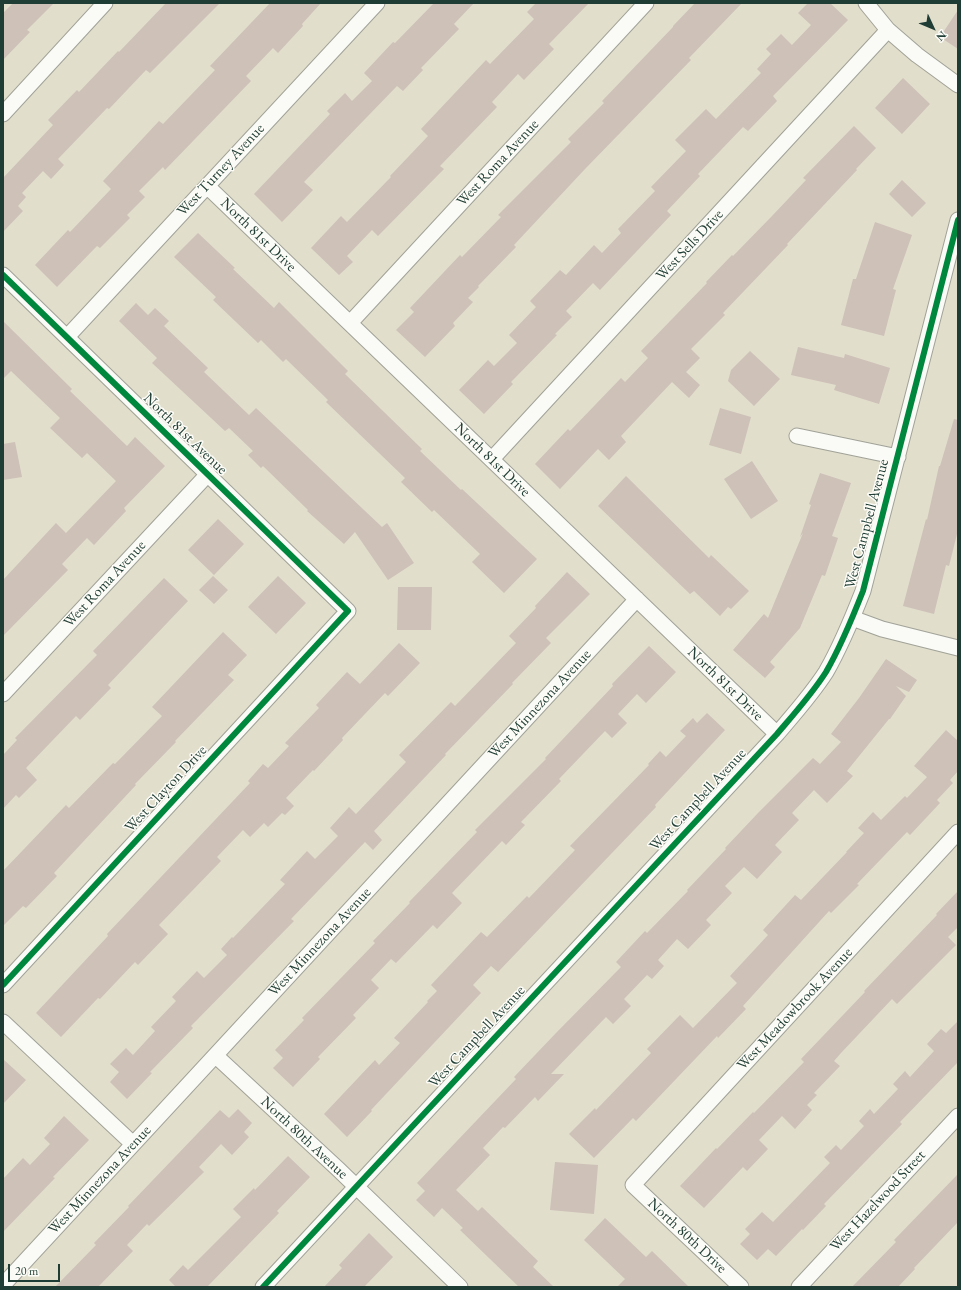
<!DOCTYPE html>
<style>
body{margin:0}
#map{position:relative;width:961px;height:1290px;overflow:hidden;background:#e1decc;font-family:"EB Garamond",serif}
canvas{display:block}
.frame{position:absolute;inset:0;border:4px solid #1f3d34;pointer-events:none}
.north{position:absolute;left:913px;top:8px;width:40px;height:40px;-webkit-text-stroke:3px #fdfcf7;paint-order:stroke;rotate:134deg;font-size:11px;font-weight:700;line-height:16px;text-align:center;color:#1f3d34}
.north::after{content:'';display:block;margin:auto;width:14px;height:18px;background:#1f3d34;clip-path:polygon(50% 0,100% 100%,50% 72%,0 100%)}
.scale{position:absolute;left:8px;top:1264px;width:52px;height:18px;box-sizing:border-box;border:2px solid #1f3d34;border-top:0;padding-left:5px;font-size:12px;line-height:14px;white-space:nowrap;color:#1f3d34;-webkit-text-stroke:3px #fdfcf7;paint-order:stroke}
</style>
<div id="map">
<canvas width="961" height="1290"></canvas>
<div class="frame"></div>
<div class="north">N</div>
<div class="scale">20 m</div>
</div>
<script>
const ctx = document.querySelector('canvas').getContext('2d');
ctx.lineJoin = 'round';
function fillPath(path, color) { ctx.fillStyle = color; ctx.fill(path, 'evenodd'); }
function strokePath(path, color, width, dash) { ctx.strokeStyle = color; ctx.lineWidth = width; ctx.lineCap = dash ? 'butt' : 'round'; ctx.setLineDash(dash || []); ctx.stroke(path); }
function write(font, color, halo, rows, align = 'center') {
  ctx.font = font + ' "EB Garamond",serif'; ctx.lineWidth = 3; ctx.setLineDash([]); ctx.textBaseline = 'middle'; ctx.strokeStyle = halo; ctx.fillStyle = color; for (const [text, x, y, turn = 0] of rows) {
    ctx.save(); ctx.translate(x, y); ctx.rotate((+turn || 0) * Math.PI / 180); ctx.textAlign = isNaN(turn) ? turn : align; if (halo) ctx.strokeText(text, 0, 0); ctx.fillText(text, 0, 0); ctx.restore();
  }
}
fillPath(new Path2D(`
 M13,3H54L27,30L30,32L3,60V13Z
 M166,3H220L150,73L146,70L109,109L107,108L58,159L64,165L51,179L43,171L22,193L26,197L18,206L23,211L3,232V178L53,125L48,120L77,90L79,92L118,51L119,52Z
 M270,3H321L302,24L303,26L278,53L273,48L246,76L251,81L165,170L163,167L139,191L145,197L127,215L130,218L100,248L97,246L57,287L35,265L68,230L70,232L111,189L103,181L159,121L163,124L215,70L210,66Z
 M434,3H474L454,24L459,29L421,68L423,70L403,91L397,86L304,182L313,190L282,222L254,194L330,114L327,111L345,93L352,101L372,81L364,73L393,42L395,43Z
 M536,3H589L549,44L554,49L524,80L518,74L492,102L497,107L440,166L444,169L378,236L372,230L347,256L353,262L339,275L311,248L341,216L347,222L391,177L390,176L428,136L421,129L486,60L490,64L534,19L527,12Z
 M695,3H742L689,58L691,60L585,169L514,245L516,247L478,286L479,287L468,298L473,302L453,323L455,326L425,357L396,330L414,312L410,308L460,255L462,257L501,217L498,215L571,142L568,139L604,103L602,101L673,27V26Z
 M808,3H830L848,20L773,96L777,101L748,131L743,127L698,174L700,176L667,211L671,215L600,290L593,283L566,311L572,317L555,334L557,335L511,382L513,384L484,414L459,390L488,360L494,366L517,343L509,335L536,307L530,301L560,270L566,275L594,245L602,253L621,233L618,229L655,191L651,187L686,151L675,140L706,109L716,119L761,73L757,69L771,54L766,49L781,34L792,45L811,25L798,13Z
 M958,10V49L940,37Z
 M903,78L930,104L902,134L875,108Z
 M854,126L876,148L856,169L857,170L787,244L788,245L723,313L725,315L691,349L700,358L686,372L700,385L689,398L672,382L621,436L626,442L609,460L598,449L560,489L535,464L568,429L570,431L621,378L625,382L648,358L641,351L707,283L706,282L732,255L733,256L772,216L806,180L803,178Z
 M902,180L926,203L912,217L889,194Z
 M875,222L912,235L893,289L896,290L884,336L841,325L853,279H856Z
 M198,233L235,268L233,269L274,308L279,302L348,371L345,374L422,449L420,451L461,490L462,489L537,559L504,593L472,562L480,554L434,510L432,512L401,482L405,478L326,402L328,400L286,359L283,362L261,340L258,343L213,300L216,297L174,257Z
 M136,303L148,315L155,308L169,321L164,326L208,368L204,372L249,415L256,408L382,527L387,523L414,563L388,580L355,532L344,544L307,511L308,510L263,466L261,468L248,455L253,451L229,428L225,431L152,363L157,358L119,321Z
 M3,321L72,389L70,391L127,446L135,437L165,466L124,508L126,511L94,545L87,538L62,564L68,570L3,636V580L56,523L66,533L116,481L87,453L82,458L50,428L60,418L11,371L3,379Z
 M798,347L844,358L845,354L890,368L879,404L834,390L836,385L791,375Z
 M750,351L780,379L754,406L728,381L731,370Z
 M720,408L751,417L741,454L709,445Z
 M954,419L958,420V530L949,566L946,565L934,614L903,606L926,519L927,520L939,466H940Z
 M15,442L22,477L3,480V444Z
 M752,461L778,501L751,519L724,479Z
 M820,473L851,483L832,536L838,538L825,576L822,575L800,628L770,662L775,667L765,678L733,650L764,614L768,618L803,533L800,537L811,505L809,504Z
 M626,476L709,558L711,555L749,591L731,609L728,607L720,616L694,591L690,594L598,506Z
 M218,519L244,544L214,575L188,550Z
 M567,572L590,594L546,638L551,643L512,683L513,684L445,754L446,755L374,831L382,840L373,850L365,842L291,919L294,921L191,1026L193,1028L150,1072L152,1073L127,1099L110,1082L119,1072L110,1064L126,1048L133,1055L155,1031L151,1027L176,1001L172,997L197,971L204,978L227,955L221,949L232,937L233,938L285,884L280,880L307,851L315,859L338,836L330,828L349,807L356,814L406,762L399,755L451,702L455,706L516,643L509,636L536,608L535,606Z
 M213,576L228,590L214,604L199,590Z
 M278,576L306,603L276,634L248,607Z
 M164,578L188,601L108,685L111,688L80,720L76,716L26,768L37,780L19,798L16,795L3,809V755L17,740L15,738L97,655L93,651Z
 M398,587H432L431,630H397Z
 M223,632L247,655L228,675L234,680L175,741L176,742L135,784L136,785L54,873L57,876L26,908L23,906L3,926V871L66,805L69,808L113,763L115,764L162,716L152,707Z
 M399,643L420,663L388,696L385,693L342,738L343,740L314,771L313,770L286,798L294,806L285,815L282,813L268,827L264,823L250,837L243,830L217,857L221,861L159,925L168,934L138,965L135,962L100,999L98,998L61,1037L36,1013L108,936L107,934L250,783L248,781L263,764L268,768L289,746L285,743L319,708L316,705L347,672L360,684Z
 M649,646L676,672L646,703L637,694L618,714L627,723L612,738L605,731L559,779L561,781L521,822L525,825L506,845L502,841L452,893L462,903L437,929L433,925L396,963L391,959L371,980L379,988L353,1015L356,1018L318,1057L320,1059L293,1087L273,1068L283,1058L275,1050L304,1020L302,1018L375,943L373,941L410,903L409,902L477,832L475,830L546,759L545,758L613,686L612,684Z
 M886,659L917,680L909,692L896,686L906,696L890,719H889L847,771L853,776L827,803L814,790L792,813L799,820L775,845L782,852L757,879L744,867L725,886L732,893L706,920L711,925L688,949L677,939L658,960L664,966L652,979L647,975L624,999L631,1006L613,1024L606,1017L551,1074H564L538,1101L535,1097L505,1128L503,1127L483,1148L490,1155L456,1190L478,1211L482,1207L538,1261L533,1267L554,1287H519L460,1230L463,1228L442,1208L434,1217L416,1200L425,1191L417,1183L516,1079L514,1077L556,1033L621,967L616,962L645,931L647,933L688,891L687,890L726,849L725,848L758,813L813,758L820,764L841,742L831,734L859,698Z
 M707,713L725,730L655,805L656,807L498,972L491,966L473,985L481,993L371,1110L372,1111L347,1137L324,1114L375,1060L379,1065L400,1043L394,1038L428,1002L427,1001L437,991L431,985L481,932L487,937L527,896L529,898L575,850L570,846L649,765L648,764L660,751L666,757L686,736L680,731L693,718L697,723Z
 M946,730L958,741V771L950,780L953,783L937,800L940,803L910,835L907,832L857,884L859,885L831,913L829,911L743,1006L746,1009L718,1038L717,1036L636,1121L633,1118L594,1158L569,1134L595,1108L596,1110L651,1053L647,1049L680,1015L693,1028L737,983L730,976L768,935L763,930L795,895L801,900L847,852H846L864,833L858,828L873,812L881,820L905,796L907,798L927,777L914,766Z
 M958,891V927L948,937L956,945L897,1004L892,999L841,1053L834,1061L840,1066L814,1093L817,1095L807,1105L812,1110L795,1129L782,1116L759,1140L768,1149L747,1171L743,1167L704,1208L680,1186L716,1148L717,1149L753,1112L754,1113L804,1062L801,1059L865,992L864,991L937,915L936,914Z
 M958,1021V1062L900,1122L902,1124L824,1204L826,1206L803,1230L802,1229L776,1256L768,1249L757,1260L740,1244L750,1234L745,1229L762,1212L773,1222L830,1163L824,1157L836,1145L841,1150L864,1126L859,1121L870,1109L874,1114L898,1089L893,1084L905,1071L910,1077L934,1051L927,1044L941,1029L946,1033Z
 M3,1059L26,1080L3,1104Z
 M238,1109L252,1123L244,1132L249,1137L232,1155L221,1144L199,1167L204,1172L149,1226L147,1224L127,1245L133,1251L98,1287H55L96,1245L94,1243L129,1207L128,1206L220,1110L229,1118Z
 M64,1116L89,1140L53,1177L55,1178L3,1232V1179L23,1158L30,1165L50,1144L44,1138Z
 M288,1156L310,1177L277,1211L279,1213L207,1287H176L169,1280L183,1265L188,1270L241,1217L233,1209L254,1188L255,1190Z
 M555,1162L598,1165L594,1214L550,1210Z
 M958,1174V1222L914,1268L915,1269L898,1287H852L896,1242L894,1240Z
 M605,1218L646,1257L652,1251L689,1287H617L625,1279L584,1240Z
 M369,1233L393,1257L364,1287H324L342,1268L339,1265Z`), '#cec1b8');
const street = new Path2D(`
 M866,3L888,30L917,55L958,85
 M3,114L105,3
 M207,186L777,734
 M3,275L348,611L3,985
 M350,323L646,3
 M67,337L377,3
 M797,436L898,457
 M492,459L888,30
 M852,618L882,629L958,648
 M3,694L208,474
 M3,1022L133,1144
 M216,1056L338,1169L460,1287
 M3,1285L637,599
 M263,1287L777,734C794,714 812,694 826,672C841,646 852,619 863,591L958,220
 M741,1287L633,1185L958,832
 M799,1287L958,1116`);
strokePath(street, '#a1a297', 17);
strokePath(street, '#fafaf7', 15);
strokePath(new Path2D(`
 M3,275L348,611L3,985
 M263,1287L777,734C794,714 812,694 826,672C841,646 852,619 863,591L958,220`), '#00873e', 6);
write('15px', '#1f3d34', '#fdfcf7', [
 ["West Roma Avenue",498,163,-47],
 ["West Turney Avenue",221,170,-47],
 ["North 81st Drive",258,235,44],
 ["West Sells Drive",690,245,-47],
 ["North 81st Avenue",185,434,44],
 ["North 81st Drive",492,460,44],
 ["West Campbell Avenue",867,524,-75],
 ["West Roma Avenue",105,584,-47],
 ["North 81st Drive",725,684,44],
 ["West Minnezona Avenue",540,704,-47],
 ["West Clayton Drive",166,789,-47],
 ["West Campbell Avenue",698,800,-47],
 ["West Minnezona Avenue",320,942,-47],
 ["West Meadowbrook Avenue",795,1009,-47],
 ["West Campbell Avenue",477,1037,-47],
 ["North 80th Avenue",304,1138,43],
 ["West Minnezona Avenue",100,1180,-47],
 ["West Hazelwood Street",878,1201,-47],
 ["North 80th Drive",687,1236,43]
]);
</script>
